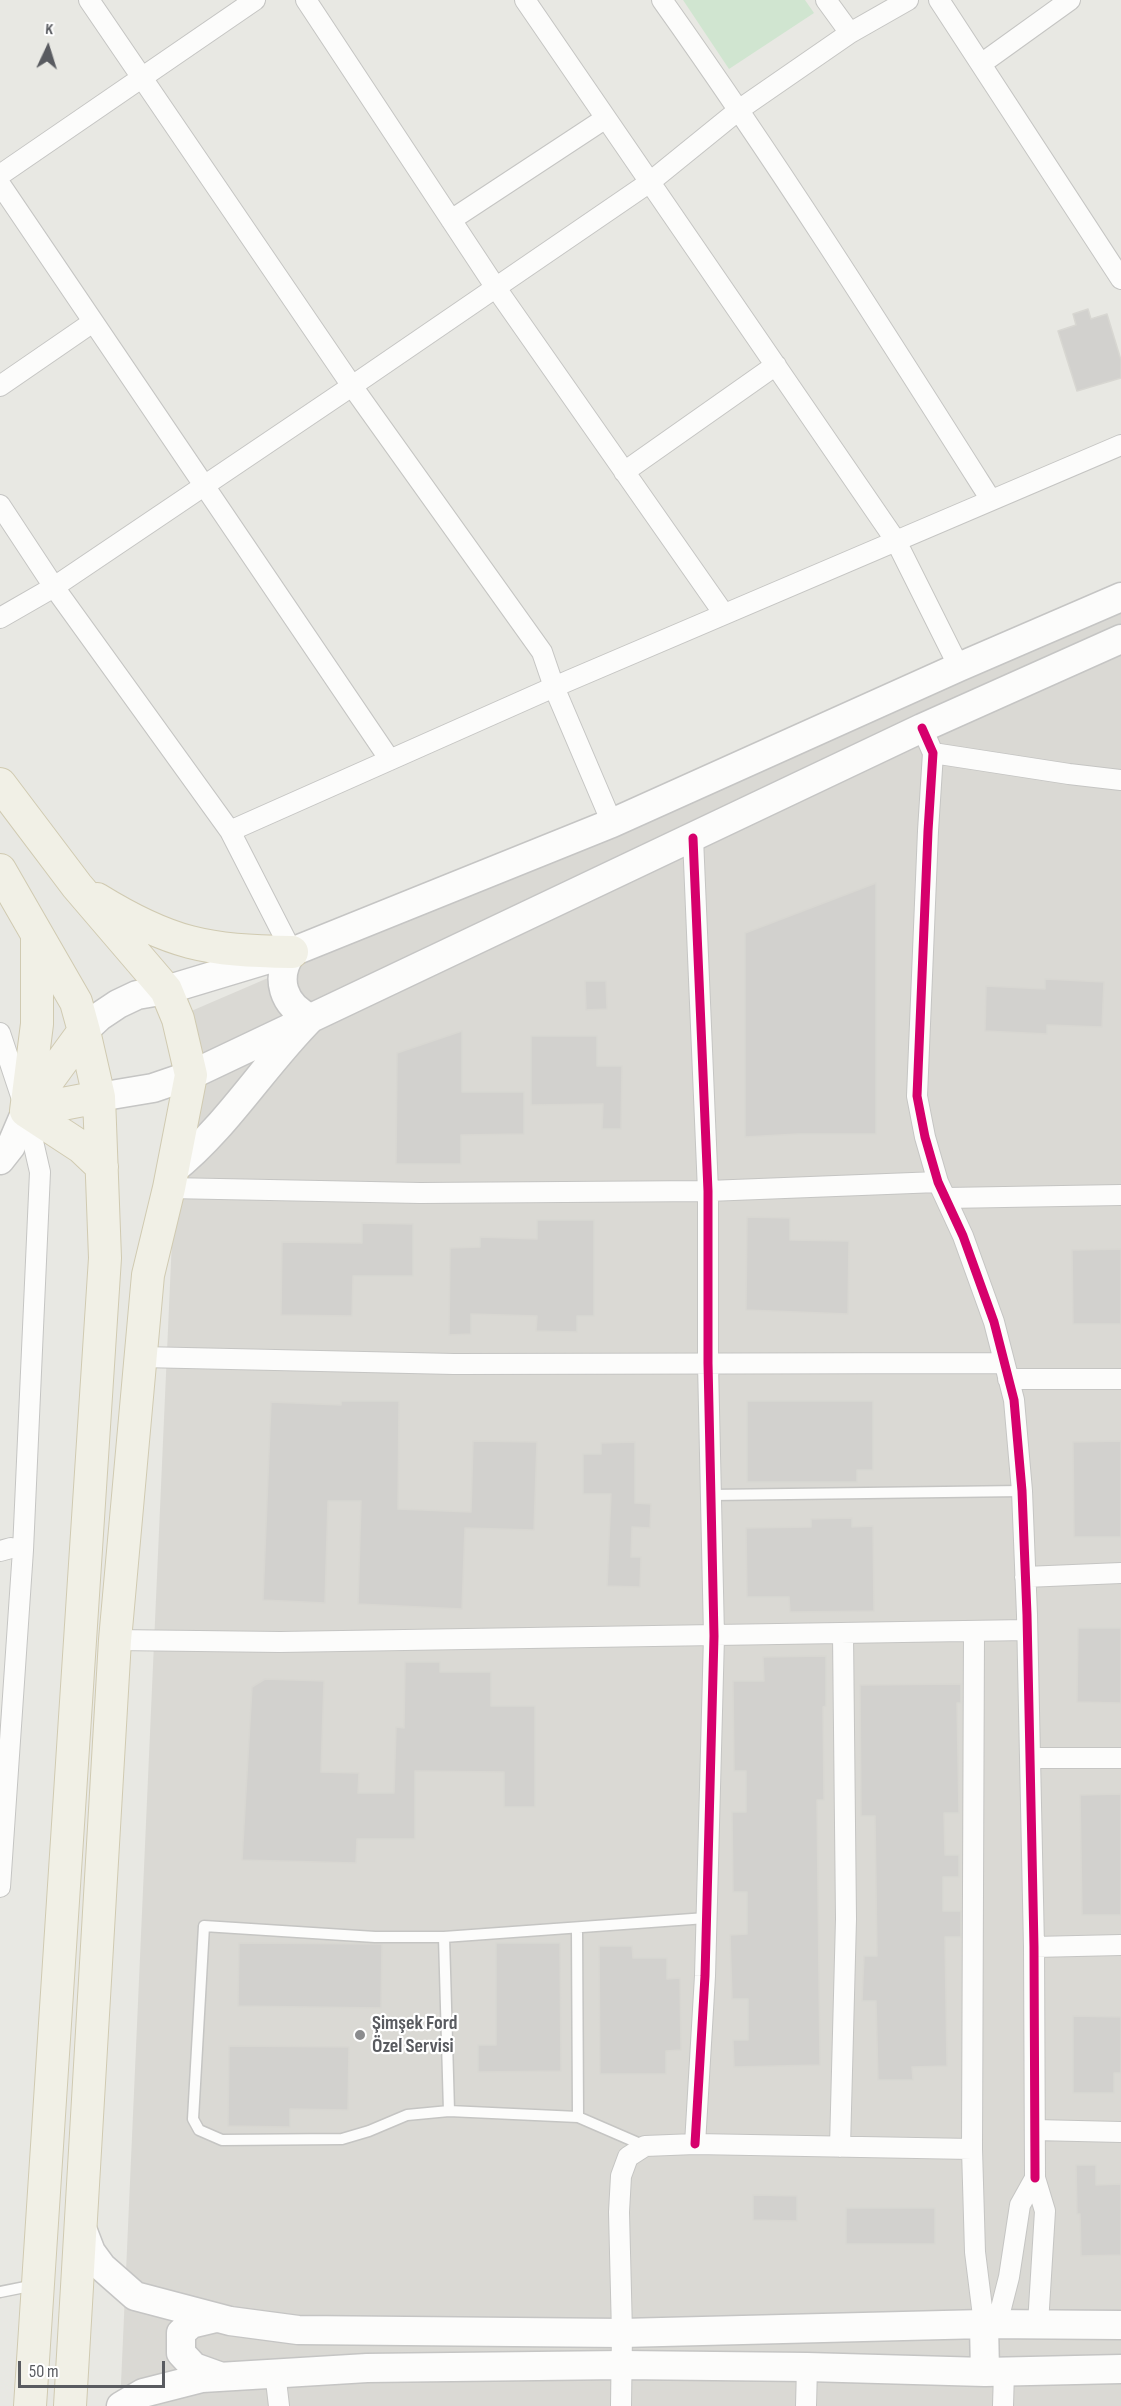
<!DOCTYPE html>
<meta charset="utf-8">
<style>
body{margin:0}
#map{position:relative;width:1121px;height:2406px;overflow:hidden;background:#e8e8e3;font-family:"Sofia Sans Condensed",sans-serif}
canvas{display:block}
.north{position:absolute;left:18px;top:18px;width:60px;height:60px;-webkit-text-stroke:4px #fff;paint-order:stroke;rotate:4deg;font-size:16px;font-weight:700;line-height:24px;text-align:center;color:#595b60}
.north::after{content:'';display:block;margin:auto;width:21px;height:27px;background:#595b60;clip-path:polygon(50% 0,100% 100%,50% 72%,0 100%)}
.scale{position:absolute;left:18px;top:2361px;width:147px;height:27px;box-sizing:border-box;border:3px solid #595b60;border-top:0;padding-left:8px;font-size:18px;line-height:21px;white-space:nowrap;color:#595b60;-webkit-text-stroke:4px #fff;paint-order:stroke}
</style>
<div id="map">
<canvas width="1121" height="2406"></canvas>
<div class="north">K</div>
<div class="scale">50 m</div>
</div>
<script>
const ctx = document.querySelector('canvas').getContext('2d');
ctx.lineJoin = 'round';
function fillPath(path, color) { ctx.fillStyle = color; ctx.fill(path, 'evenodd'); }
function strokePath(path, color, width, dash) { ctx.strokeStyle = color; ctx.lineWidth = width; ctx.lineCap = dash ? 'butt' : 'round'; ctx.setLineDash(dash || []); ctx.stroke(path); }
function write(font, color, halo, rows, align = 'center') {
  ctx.font = font + ' "Sofia Sans Condensed",sans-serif'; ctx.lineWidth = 4.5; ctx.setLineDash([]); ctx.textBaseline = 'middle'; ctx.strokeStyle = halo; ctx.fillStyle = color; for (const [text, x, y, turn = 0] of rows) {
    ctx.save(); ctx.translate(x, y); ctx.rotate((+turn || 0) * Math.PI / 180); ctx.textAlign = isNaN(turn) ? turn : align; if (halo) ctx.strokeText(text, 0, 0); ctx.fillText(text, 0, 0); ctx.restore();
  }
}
fillPath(new Path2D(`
 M1121,611V2406H120L182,1015Z`), '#dad9d4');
fillPath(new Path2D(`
 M683,0H805L814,13L729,69Z`), '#d0e5d0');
const building = new Path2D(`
 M1088,309L1091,319L1107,314L1121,360V378L1077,391L1058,331L1076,325L1073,314Z
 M876,883V1134H798L745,1137V933Z
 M1045,979L1104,982L1102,1027L1047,1025V1034L985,1031L986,986L1045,989Z
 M585,981H606L607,1009L586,1010Z
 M462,1031V1092H524V1134L461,1135V1164H396L397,1053Z
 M531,1036H597V1066H622L621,1129H602L603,1104L531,1105Z
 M747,1217L790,1218V1240L849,1241L848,1314L746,1310Z
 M537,1220H594V1316H577V1332L536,1331L537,1316L471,1314V1334L449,1335L450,1248L480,1247V1237L537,1239Z
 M362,1223L413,1224V1276H353L352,1316L281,1315L282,1242L362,1243Z
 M1121,1249V1324H1073L1072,1250Z
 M341,1401H399L398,1509L471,1512L473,1441L537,1442L534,1530L465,1528L462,1609L358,1604L361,1501H328L325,1603L263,1600L271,1402L341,1405Z
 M747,1401H873V1470H857V1482H747Z
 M1121,1441V1537H1074L1073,1442Z
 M635,1442V1503L651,1504L650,1528L632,1527L631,1557H641L640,1587L607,1586L611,1494H583V1454H601V1443Z
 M852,1518V1527L873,1526L874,1611L790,1612L789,1597H747L746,1528L811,1527V1519Z
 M1078,1628H1121V1703L1077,1702Z
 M826,1656V1706L823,1707L824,1800H817L820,2065L734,2067L733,2040H748V1999H732L730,1935L747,1934V1892H733L732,1812H746V1771H734L733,1681H764L763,1657Z
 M405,1662H440V1672H491V1706H535V1807H504V1772L415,1771V1839H357L356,1863L242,1860L252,1687L265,1679L324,1681L321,1772L359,1773L358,1793H394L396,1727L404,1728Z
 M961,1684V1703H957L959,1813H944L945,1855H959V1877H943V1911H961V1937H945L947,2066L912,2067L913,2080H878L876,2001H862L864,1956H877L875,1816H861L860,1685Z
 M1121,1794V1915H1082L1080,1795Z
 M239,1943L382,1944L381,2008L238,2006Z
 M496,1943H560L561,2071L478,2072V2045H496Z
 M599,1946H632L633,1958H667V1979L680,1978L681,2050L666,2051V2074H600Z
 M1073,2016L1121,2017V2073H1114V2093H1073Z
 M229,2046L349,2047L348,2110L290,2109V2127L228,2126Z
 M1076,2165H1096V2185L1121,2184V2255L1081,2256L1080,2214H1077Z
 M753,2195L797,2196V2221L753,2220Z
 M846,2208H935V2244H846Z`);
fillPath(building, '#d2d1ce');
strokePath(building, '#d8d7d2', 1.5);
const lane = new Path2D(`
 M712,1495L1022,1491
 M577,1928L578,2117
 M444,1937L449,2111
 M645,2146L578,2117L449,2111L407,2115L369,2131L342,2139L222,2140L199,2130L193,2119L204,1926L375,1937H444L706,1918
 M0,2292L35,2285`);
const street = new Path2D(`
 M89,0L352,386L542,652L554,687L612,823
 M306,0L496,288L724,614
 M525,0L896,541L959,667
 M662,0C778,163 884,331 991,500
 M826,0L850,33
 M939,0L1121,279
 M981,64L1070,0
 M0,175L255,0
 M0,184L390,760
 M451,220L606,118
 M0,386L93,322
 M624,472L776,365
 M0,505L54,587L230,831L292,952
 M0,618L54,587L352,386L650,182L740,109L850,33L908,0
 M922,728L933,753L928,831L917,1096L925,1137L938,1182L963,1236L994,1322L1014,1400L1022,1491L1027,1615L1034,1947L1035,2178
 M933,753L1069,774L1121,780
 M230,831L554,687L1121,445
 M693,838L708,1191V1363L714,1636L705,1976L695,2144
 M0,1033L26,1111L40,1172L23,1550L0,1887
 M169,1188L420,1193L708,1191L938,1182
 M946,1198L1121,1195
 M141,1357L454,1364L1004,1363
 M1008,1379H1121
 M0,1551L11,1548L23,1550
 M1025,1577L1121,1573
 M974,1631L972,2149L975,2252L984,2324
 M115,1640L280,1642L1027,1630
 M1030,1758H1121
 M1034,1947L1121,1945
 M1035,2130L1121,2132
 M840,2147L846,1919L843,1634
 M997,2324L1009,2277L1020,2205L1035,2178L1045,2211L1038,2324
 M275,2372L279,2406
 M621,2406L622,2333L619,2212L621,2176L628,2157L645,2146L695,2144L972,2149
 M806,2406L807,2367
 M1003,2406L1004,2372`);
const secondary = new Path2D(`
 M84,1031L100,1016L118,1004L137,995L166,990L292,952L612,823L959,667L1121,597
 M99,1097L153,1088L191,1075L922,728L1121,639
 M0,1160L11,1146L26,1111
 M173,1170C226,1128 263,1066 311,1018C283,1006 274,978 292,952
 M81,2226L91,2252L102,2267L135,2296L230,2321L298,2330L622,2333L984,2324L1121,2325
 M216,2318L191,2324L181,2333V2353L194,2367L219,2376
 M984,2324L985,2372
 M121,2406L143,2393L202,2378L367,2368L622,2365L807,2367L985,2372L1121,2369`);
const primary = new Path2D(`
 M0,784L77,886L166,990L178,1019L191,1075L169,1188L148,1275L115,1640L70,2406
 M0,870L76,1002L84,1031L99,1097L105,1258L30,2406
 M97,899C170,944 207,951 292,952
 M30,1105L84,1031
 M26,1111L37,1024V935
 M26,1111L81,1147L102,1167
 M26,1111L99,1097`);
strokePath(lane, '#c5c5c3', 13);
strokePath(street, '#c5c5c3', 22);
strokePath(secondary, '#c5c5c4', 31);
strokePath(primary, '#d0cab1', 34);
strokePath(lane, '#fcfcfb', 10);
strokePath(street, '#fcfcfb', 20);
strokePath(secondary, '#fcfcfb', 28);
strokePath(primary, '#f1f0e6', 32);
strokePath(new Path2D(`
 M922,728L933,753L928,831L917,1096L925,1137L938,1182L963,1236L994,1322L1014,1400L1022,1491L1027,1615L1034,1947L1035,2178
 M693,838L708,1191V1363L714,1636L705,1976L695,2144`), '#d6006c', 9);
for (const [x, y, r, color] of [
 [360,2035,6,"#8b8c8e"]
]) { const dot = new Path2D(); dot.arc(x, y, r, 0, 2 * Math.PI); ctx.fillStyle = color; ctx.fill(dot); strokePath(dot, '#fff', 2); }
write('bold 20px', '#595b60', '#fff', [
 ["Şimşek Ford",372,2024],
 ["Özel Servisi",372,2047]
], 'left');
</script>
